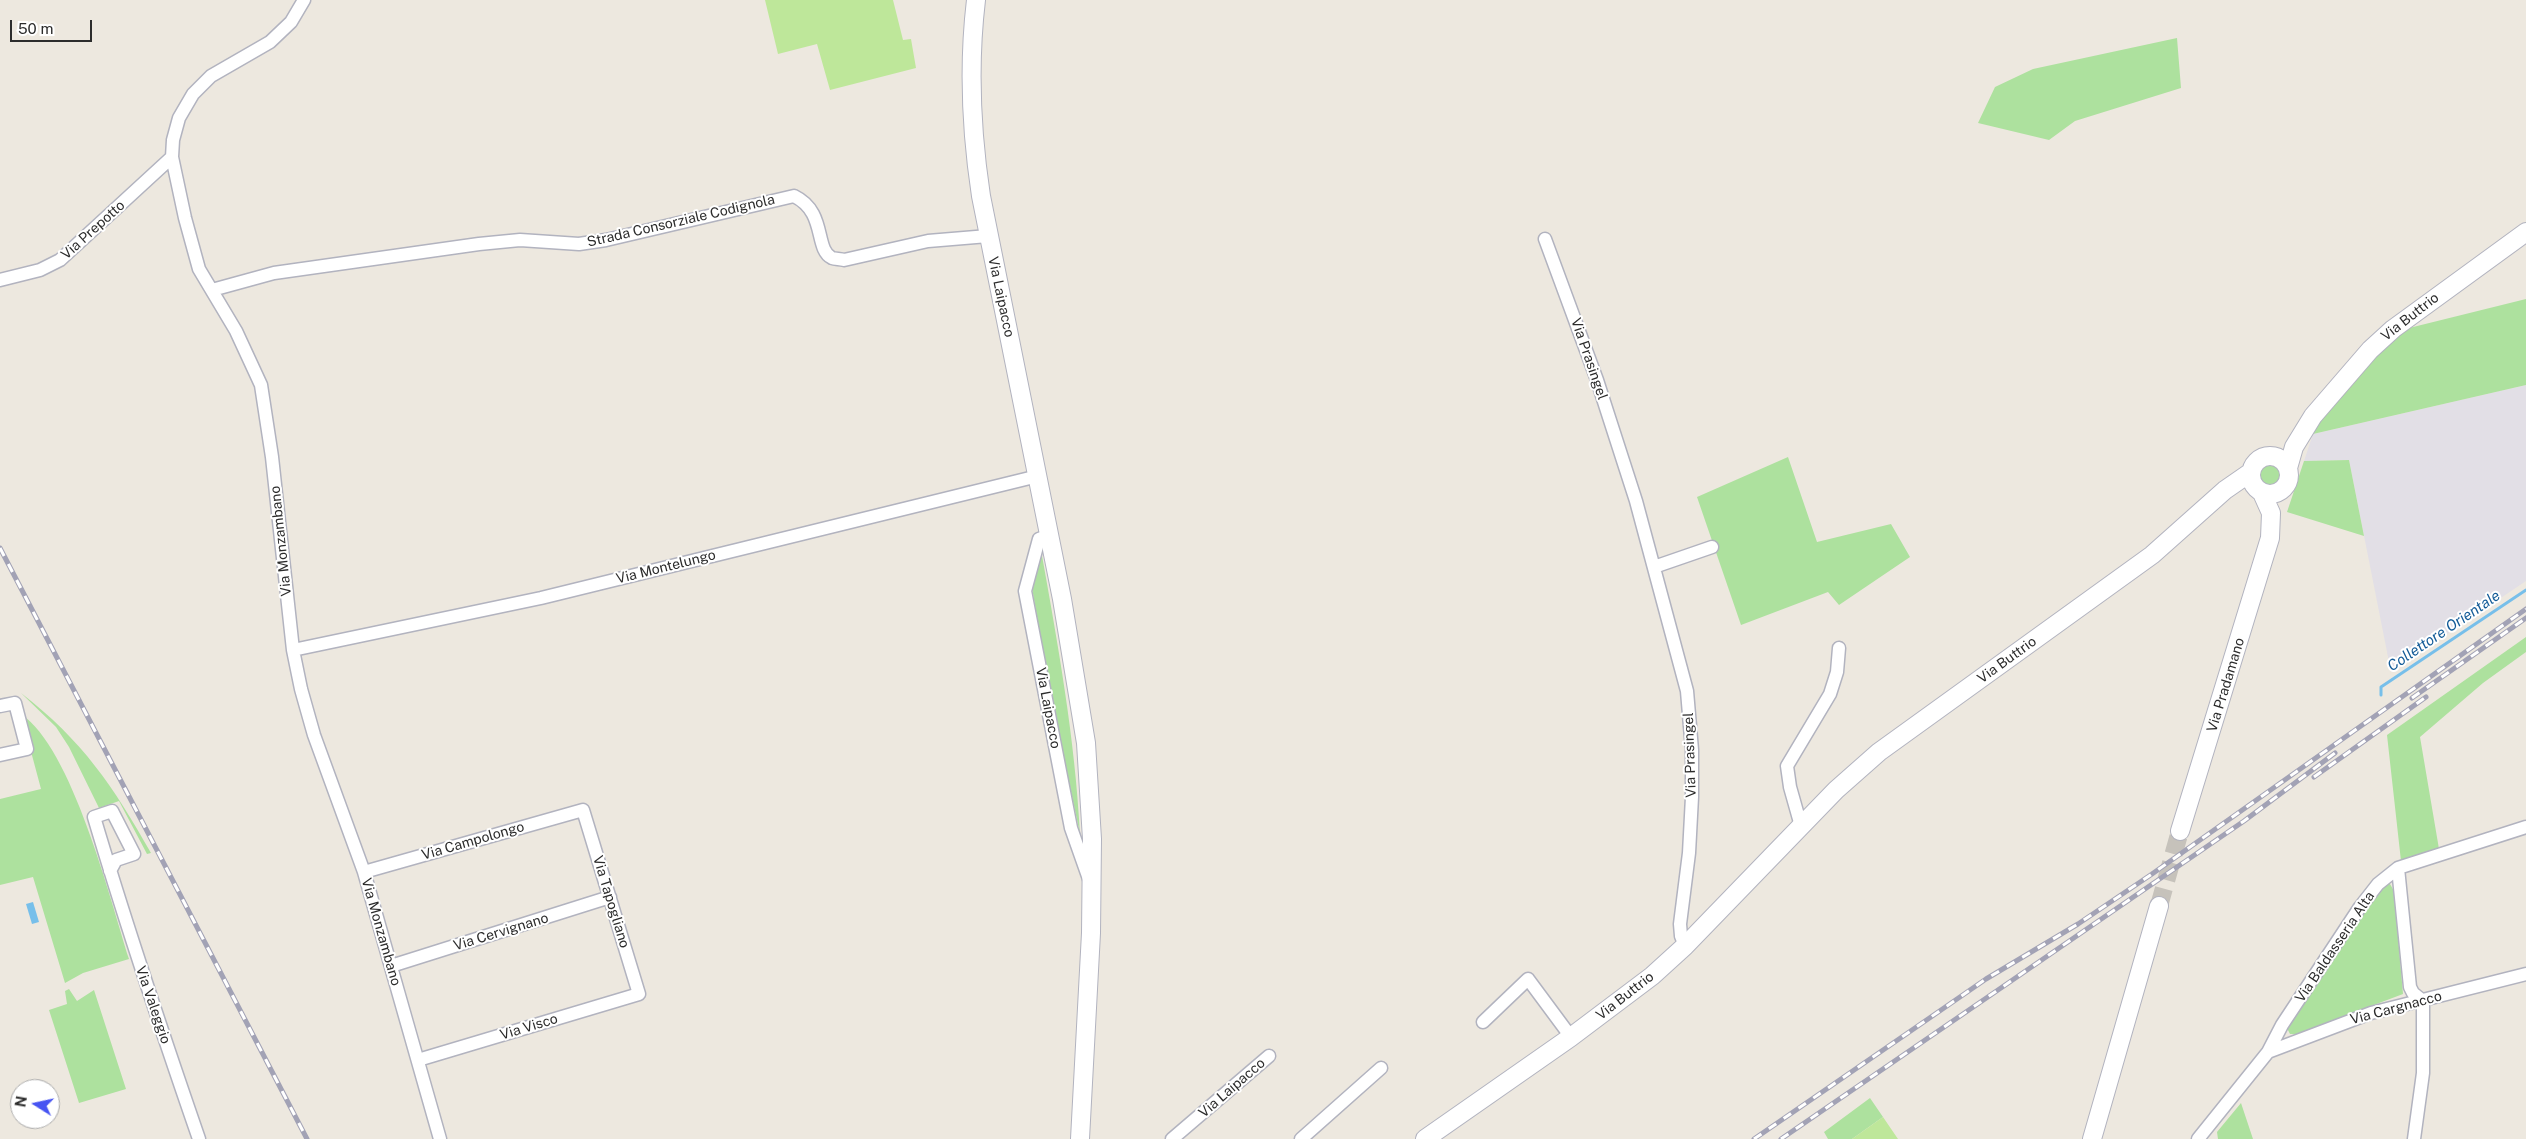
<!DOCTYPE html>
<style>
body{margin:0}
#map{position:relative;width:2526px;height:1139px;overflow:hidden;background:#ede8df;font-family:"Public Sans",sans-serif}
canvas{display:block}
.north{position:absolute;left:10px;top:1079px;width:50px;height:50px;box-sizing:border-box;background:#fff;border:1px solid #ababab;border-radius:50%;rotate:280deg;font-size:14px;font-weight:700;line-height:20px;text-align:center;color:#2c2c2c}
.north::after{content:'';display:block;margin:auto;width:18px;height:22px;background:#4754f2;clip-path:polygon(50% 0,100% 100%,50% 72%,0 100%)}
.scale{position:absolute;left:10px;top:20px;width:82px;height:22px;box-sizing:border-box;border:2px solid #2c2c2c;border-top:0;padding-left:6px;font-size:15px;line-height:18px;white-space:nowrap;color:#2c2c2c;-webkit-text-stroke:4px #fff;paint-order:stroke}
</style>
<div id="map">
<canvas width="2526" height="1139"></canvas>
<div class="north">N</div>
<div class="scale">50 m</div>
</div>
<script>
const ctx = document.querySelector('canvas').getContext('2d');
ctx.lineJoin = 'round';
function fillPath(path, color) { ctx.fillStyle = color; ctx.fill(path, 'evenodd'); }
function strokePath(path, color, width, dash) { ctx.strokeStyle = color; ctx.lineWidth = width; ctx.lineCap = dash ? 'butt' : 'round'; ctx.setLineDash(dash || []); ctx.stroke(path); }
function write(font, color, halo, rows, align = 'center') {
  ctx.font = font + ' "Public Sans",sans-serif'; ctx.lineWidth = 4; ctx.setLineDash([]); ctx.textBaseline = 'middle'; ctx.strokeStyle = halo; ctx.fillStyle = color; for (const [text, x, y, turn = 0] of rows) {
    ctx.save(); ctx.translate(x, y); ctx.rotate((+turn || 0) * Math.PI / 180); ctx.textAlign = isNaN(turn) ? turn : align; if (halo) ctx.strokeText(text, 0, 0); ctx.fillText(text, 0, 0); ctx.restore();
  }
}
fillPath(new Path2D(`
 M2526,385V581L2391,672L2349,460L2304,461L2313,434Z`), '#e2dfe6');
fillPath(new Path2D(`
 M2177,38L2181,88L2075,121L2049,140L1978,123L1995,87L2033,69Z
 M2526,299V385L2313,434L2325,413L2397,331Z
 M1788,457L1817,542L1891,524L1910,557L1839,605L1828,592L1741,625L1697,497Z
 M2349,460L2364,536L2287,512L2304,461Z
 M2256 476a14 14 0 1 1 28 0a14 14 0 1 1-28 0Z
 M1041,550C1058,645 1075,738 1080,834L1052,702L1032,588Z
 M2526,637V652L2483,683L2420,737L2439,849L2401,861L2387,735Z
 M21,693C83,741 113,786 151,853L147,854L119,801L99,808L69,747L56,727Z
 M21,714C72,748 110,898 129,959L83,973L65,983L33,877L0,885V799L41,789Z
 M2384,883L2390,884L2394,891L2403,994L2297,1034H2290L2287,1028L2340,943Z
 M69,989L77,1001L94,990L126,1089L79,1103L49,1010L67,1004L65,991Z
 M1870,1098L1883,1117L1852,1139H1828L1824,1132Z
 M2241,1103L2253,1139H2218L2217,1132Z`), '#ade19e');
fillPath(new Path2D(`
 M765,0H893L903,40L911,39L916,68L830,90L817,44L778,54Z
 M1883,1117L1898,1139H1852Z`), '#bee79a');
fillPath(new Path2D(`
 M33,902L39,922L32,924L26,904Z`), '#77bfea');
strokePath(new Path2D(`
 M2381,695V687L2526,590`), '#77bfea', 3);
strokePath(new Path2D(`
 M2159,906L2180,831`), '#c6c2bb', 18, [18, 9]);
const street = new Path2D(`
 M304,0L291,22L270,42L211,76L193,94L179,118L173,140L172,157L185,218L199,269L236,331L261,385L272,457L293,650L301,689L314,735L364,872L440,1139
 M1545,239L1597,380L1636,501L1687,691L1692,750V797L1689,853L1680,924L1681,936L1685,946
 M0,280L40,270L60,260L172,157
 M212,290L274,273L479,244L520,240L579,244L606,240L794,196C827,212 814,249 832,258C835,259 841,259 844,260L928,241L988,236
 M1050,535L1039,539L1025,591L1071,828L1089,879
 M1654,567L1712,547
 M293,650L541,598L1038,476
 M0,706L15,703L27,749L0,755
 M1801,826L1790,787L1787,766L1830,694L1837,672L1839,648
 M2398,868L2410,987L2413,993L2423,1001
 M110,871L116,860L134,854L112,811L94,817C126,925 162,1032 199,1139
 M364,872L583,810L639,994L418,1060
 M391,966L610,897
 M1483,1022L1528,979L1571,1037
 M2268,1052L2371,1013L2526,974
 M1172,1139L1269,1056
 M1301,1139L1381,1068
 M2198,1139L2268,1052L2282,1025L2360,907L2378,884L2398,868L2526,827
 M2414,1139L2423,1073V1001`);
const secondary = new Path2D(`
 M976,0C968,67 971,130 981,196L1062,599L1086,743L1092,839L1091,933L1080,1139
 M2251 475a19 19 0 1 1 38 0a19 19 0 1 1-38 0Z
 M2288,468L2294,447L2313,416L2370,350L2393,329L2526,232
 M2180,831L2270,538L2271,513L2262,493
 M1425,1139L1571,1037L1652,976L1685,946L1836,790L1879,752L2152,555L2225,490L2251,472
 M2092,1139L2159,906`);
strokePath(street, '#b2b3bf', 15);
strokePath(secondary, '#b2b3bf', 20);
strokePath(street, '#fff', 12);
strokePath(secondary, '#fff', 18);
const rail = new Path2D(`
 M0,548L307,1139
 M2412,698L2526,618
 M2314,777L2426,697
 M1754,1139L1986,979L2078,924L2152,874L2526,609
 M1781,1139L2244,821L2335,753`);
strokePath(rail, '#a2a2b5', 5);
strokePath(rail, '#fff', 3, [9]);
write('14px', '#2c2c2c', '#fff', [
 ["Strada Consorziale Codignola",681,221,-13],
 ["Via Prepotto",93,230,-42],
 ["Via Laipacco",1001,297,78],
 ["Via Buttrio",2410,317,-38],
 ["Via Prasingel",1589,359,71],
 ["Via Monzambano",281,541,-96],
 ["Via Montelungo",666,567,-14],
 ["Via Buttrio",2007,660,-36],
 ["Via Pradamano",2226,685,-73],
 ["Via Laipacco",1048,708,79],
 ["Via Prasingel",1690,755,-92],
 ["Via Campolongo",473,841,-16],
 ["Via Tapogliano",611,902,73],
 ["Via Monzambano",381,932,74],
 ["Via Cervignano",501,932,-17],
 ["Via Baldasseria Alta",2335,947,-56],
 ["Via Buttrio",1625,996,-38],
 ["Via Valeggio",153,1005,71],
 ["Via Cargnacco",2396,1008,-15],
 ["Via Visco",529,1027,-17],
 ["Via Laipacco",1232,1088,-41]
]);
write('italic 15px', '#145c98', '#fff', [
 ["Collettore Orientale",2444,631,-34]
]);
</script>
